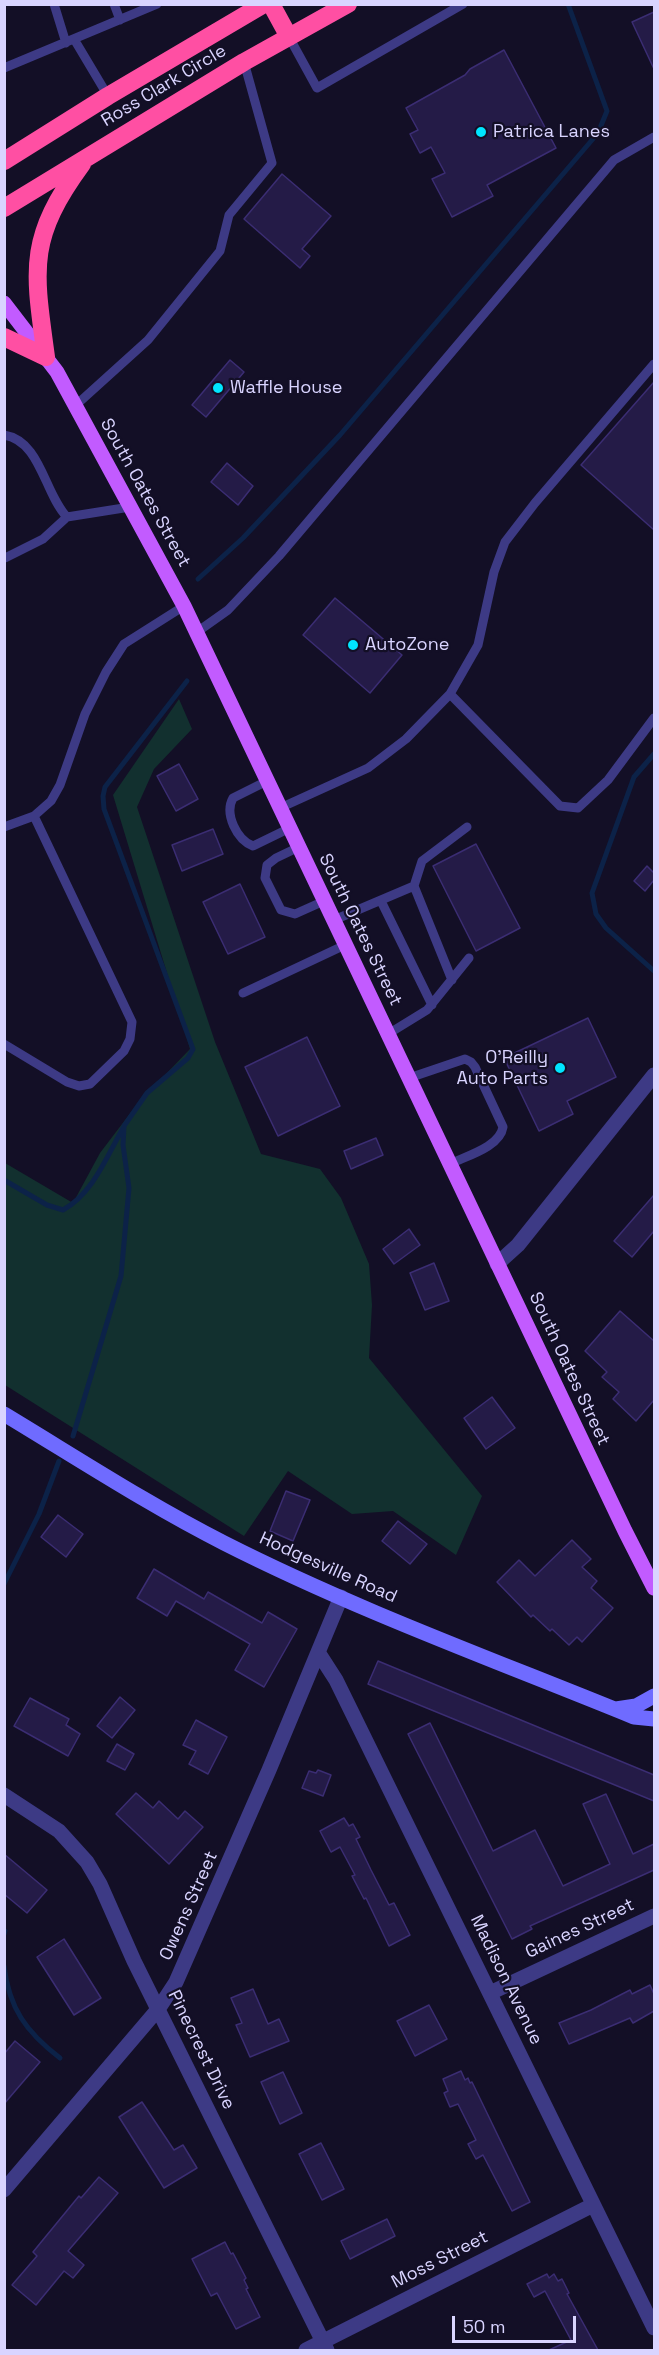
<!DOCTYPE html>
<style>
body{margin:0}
#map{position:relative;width:659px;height:2355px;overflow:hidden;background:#130f26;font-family:"Space Grotesk",sans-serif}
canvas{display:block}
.frame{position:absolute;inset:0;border:6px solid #d9d4ff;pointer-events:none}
.scale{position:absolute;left:452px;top:2316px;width:124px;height:27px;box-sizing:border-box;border:3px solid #d9d4ff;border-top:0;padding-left:8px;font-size:18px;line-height:21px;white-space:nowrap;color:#d9d4ff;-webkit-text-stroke:4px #130f26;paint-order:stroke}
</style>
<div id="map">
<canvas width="659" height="2355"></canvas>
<div class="frame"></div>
<div class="scale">50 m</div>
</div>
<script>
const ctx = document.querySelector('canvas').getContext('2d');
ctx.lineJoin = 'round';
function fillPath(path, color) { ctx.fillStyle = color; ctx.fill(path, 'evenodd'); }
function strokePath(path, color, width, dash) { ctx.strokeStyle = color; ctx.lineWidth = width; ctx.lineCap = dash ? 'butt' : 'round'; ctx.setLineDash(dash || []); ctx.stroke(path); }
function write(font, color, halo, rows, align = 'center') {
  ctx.font = font + ' "Space Grotesk",sans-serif'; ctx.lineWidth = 4.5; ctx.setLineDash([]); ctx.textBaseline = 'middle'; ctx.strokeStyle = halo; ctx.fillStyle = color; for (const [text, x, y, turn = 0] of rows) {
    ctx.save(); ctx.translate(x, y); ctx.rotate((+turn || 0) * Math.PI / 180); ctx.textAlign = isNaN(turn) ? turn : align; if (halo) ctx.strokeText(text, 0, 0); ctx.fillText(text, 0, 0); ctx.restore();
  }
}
fillPath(new Path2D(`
 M179,699L192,729L154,769L137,807L215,1042L261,1154L320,1169L341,1198L369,1264L372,1305L369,1358L482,1496L456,1555L393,1511L352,1514L288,1471L244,1536L5,1385V1163L73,1203L100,1153L138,1103L190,1049L113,795Z`), '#12302f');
strokePath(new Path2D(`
 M198,579L243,538L340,435L598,133L607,111L568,4
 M654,754L634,777L592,893L596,914L606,928L654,971
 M4,1180L47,1205L63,1210C93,1193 106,1158 123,1128
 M73,1436L121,1276L129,1188L123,1145L124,1126L147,1093L188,1058L193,1049L104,809L103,796L105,787L187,681
 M4,1584L39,1514L59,1461
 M4,1934L5,1931
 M4,1966C9,2008 26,2032 60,2058`), '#0c2248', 5);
const building = new Path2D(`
 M654,12V69L632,22Z
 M504,50L556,148L487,185L493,196L452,217L432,179L445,173L431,147L420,153L410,134L418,130L406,108L465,75L470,69Z
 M282,174L331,216L302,249L310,256L300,268L244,219Z
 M230,360L244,372L206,417L192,405Z
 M654,382V530L581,465Z
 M227,463L253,486L238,505L211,482Z
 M335,598L402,655L370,693L303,635Z
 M179,764L198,799L176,811L157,776Z
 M213,829L223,854L182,871L172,845Z
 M476,844L520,928L476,951L433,866Z
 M647,866L654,873V880L645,891L634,881Z
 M240,884L265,937L228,954L203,902Z
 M588,1018L616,1077L567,1101L573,1114L539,1131L504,1058Z
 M307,1037L340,1106L278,1136L245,1067Z
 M376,1138L383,1155L351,1169L344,1151Z
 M654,1195V1231L632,1257L614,1241Z
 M409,1229L420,1245L394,1264L383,1249Z
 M434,1263L449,1301L425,1310L410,1273Z
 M620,1311L654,1341V1400L636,1421L613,1399L619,1392L602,1377L607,1372L585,1351Z
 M492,1397L515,1428L486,1449L464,1418Z
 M286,1491L310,1500L293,1541L270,1531Z
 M58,1515L83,1534L66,1557L41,1537Z
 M398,1521L427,1544L410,1564L382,1541Z
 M572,1540L591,1559L582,1567L597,1581L591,1588L613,1608L582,1642L577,1637L569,1645L552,1629L550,1631L533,1615L531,1617L497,1582L519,1560L535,1576Z
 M154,1569L204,1599L208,1592L262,1623L268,1612L297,1629L264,1687L235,1670L250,1644L176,1601L167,1616L137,1598Z
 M378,1661L654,1775V1801L368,1684Z
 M120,1697L135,1710L112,1738L97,1726Z
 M30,1698L69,1719L66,1725L80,1734L68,1756L14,1726Z
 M196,1720L227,1737L208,1774L189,1764L196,1751L183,1745Z
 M430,1723L493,1851L535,1830L563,1886L610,1864L583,1804L606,1794L633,1854L654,1844V1870L530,1926L532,1929L512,1939L408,1734Z
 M117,1744L134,1754L125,1770L107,1761Z
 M318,1770L331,1775L323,1796L302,1788L309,1771L316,1773Z
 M136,1793L153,1808L159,1801L178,1819L185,1811L203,1827L169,1864L116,1814Z
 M344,1818L349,1826L353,1824L360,1837L356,1839L371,1870L389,1905L394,1903L410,1935L389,1946L366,1898L364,1899L352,1876L355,1875L340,1847L331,1852L320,1831Z
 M4,1854L47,1890L27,1913L4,1894Z
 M64,1939L101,1998L74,2015L37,1957Z
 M650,1985L654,1994V2011L633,2023L630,2018L569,2044L559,2023L591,2010L630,1990L632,1994Z
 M253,1989L268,2024L279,2019L289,2041L250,2057L236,2025L242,2023L231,1998Z
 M429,2005L447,2039L415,2056L397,2021Z
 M15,2041L40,2062L4,2104V2054Z
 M461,2071L465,2080L468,2078L470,2083L472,2082L530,2202L512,2211L483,2155L476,2159L468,2144L476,2140L458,2104L450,2107L444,2093L448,2091L443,2079Z
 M283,2072L302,2113L280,2124L261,2082Z
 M142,2102L174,2150L183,2145L197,2168L164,2188L119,2117Z
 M321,2143L344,2189L322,2200L299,2154Z
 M99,2177L118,2193L68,2251L84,2265L73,2278L64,2271L36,2305L12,2285L37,2256L33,2252L79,2196L81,2198Z
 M387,2219L395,2236L350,2259L341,2241Z
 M225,2242L231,2254L233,2253L246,2278L244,2280L248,2288L246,2289L260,2317L236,2329L217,2293L211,2296L192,2259Z
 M547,2274L549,2278L554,2274L558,2281L562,2279L569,2293L567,2294L598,2350H549L571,2340L545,2291L534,2297L527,2284Z`);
fillPath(building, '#241b47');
strokePath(building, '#3b2d73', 1.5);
strokePath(new Path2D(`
 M54,4L66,43
 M114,4L120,20
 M289,37L317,88L463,4
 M74,39L108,96
 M4,68L157,4
 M75,406L148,340L220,251L229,215L272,163L244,62
 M4,435C41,441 44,493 67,517L130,507
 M5,558L43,539L67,517
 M197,632L228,610L279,556L614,160L654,137
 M450,694L560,806L578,808L608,780L654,718
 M267,781L233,798C224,814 237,840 253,846L290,828
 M280,808L368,768L406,739L450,694L478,645L494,572L505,542L535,503L654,364
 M4,827L34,816L51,801L60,785L85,714L106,672L124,644L184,606
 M299,847L276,858L267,865L265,878L281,910L295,914L324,901
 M414,886L452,980
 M381,901L432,1005
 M334,920L414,886L422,861L467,827
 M243,993L345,945
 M388,1034L427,1010L469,958
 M4,1044L67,1082L79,1086L90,1084L124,1051L130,1039L132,1022L34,816
 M409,1078L465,1059L471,1062L475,1067L503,1127C500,1147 466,1156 450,1164`), '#3d3a85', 9);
strokePath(new Path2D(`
 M497,1264L518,1245L654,1075
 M318,1652L336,1680L654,2328
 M4,1795L59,1831L87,1862L100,1884L134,1961L327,2350
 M490,1993L654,1916
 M4,2190L159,2008L176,1982L269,1770L341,1597
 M306,2350L593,2205`), '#3d3a85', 15);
strokePath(new Path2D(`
 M4,1414C77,1458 149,1505 224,1543C356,1610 497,1661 634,1717L654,1719
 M616,1709L636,1706L654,1696`), '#6f6bff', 15);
strokePath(new Path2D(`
 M4,303L57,372L184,606L625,1531L654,1588`), '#c25bff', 15);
strokePath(new Path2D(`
 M271,4L289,37
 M4,161L108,96L264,4
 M4,208L244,62L348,4
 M4,337L46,357
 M46,357C34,269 27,239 82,164`), '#ff4fa3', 18);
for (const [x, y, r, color] of [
 [481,132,6,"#00e5ff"],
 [218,388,6,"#00e5ff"],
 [353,645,6,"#00e5ff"],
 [560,1068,6,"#00e5ff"]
]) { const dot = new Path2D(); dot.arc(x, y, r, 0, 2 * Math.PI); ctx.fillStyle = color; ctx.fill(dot); strokePath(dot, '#130f26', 2); }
write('18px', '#d9d4ff', '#130f26', [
 ["Ross Clark Circle",164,86,-31],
 ["South Oates Street",145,493,61],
 ["South Oates Street",360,930,64],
 ["South Oates Street",569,1369,65],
 ["Hodgesville Road",328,1568,24],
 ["Owens Street",189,1906,-66],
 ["Gaines Street",580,1929,-25],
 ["Madison Avenue",506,1980,64],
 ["Pinecrest Drive",201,2050,64],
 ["Moss Street",440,2260,-27]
]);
write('18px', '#d9d4ff', '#130f26', [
 ["Patrica Lanes",493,132],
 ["Waffle House",230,388],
 ["AutoZone",365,645],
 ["O'Reilly",548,1058,"right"],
 ["Auto Parts",548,1079,"right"]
], 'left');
</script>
